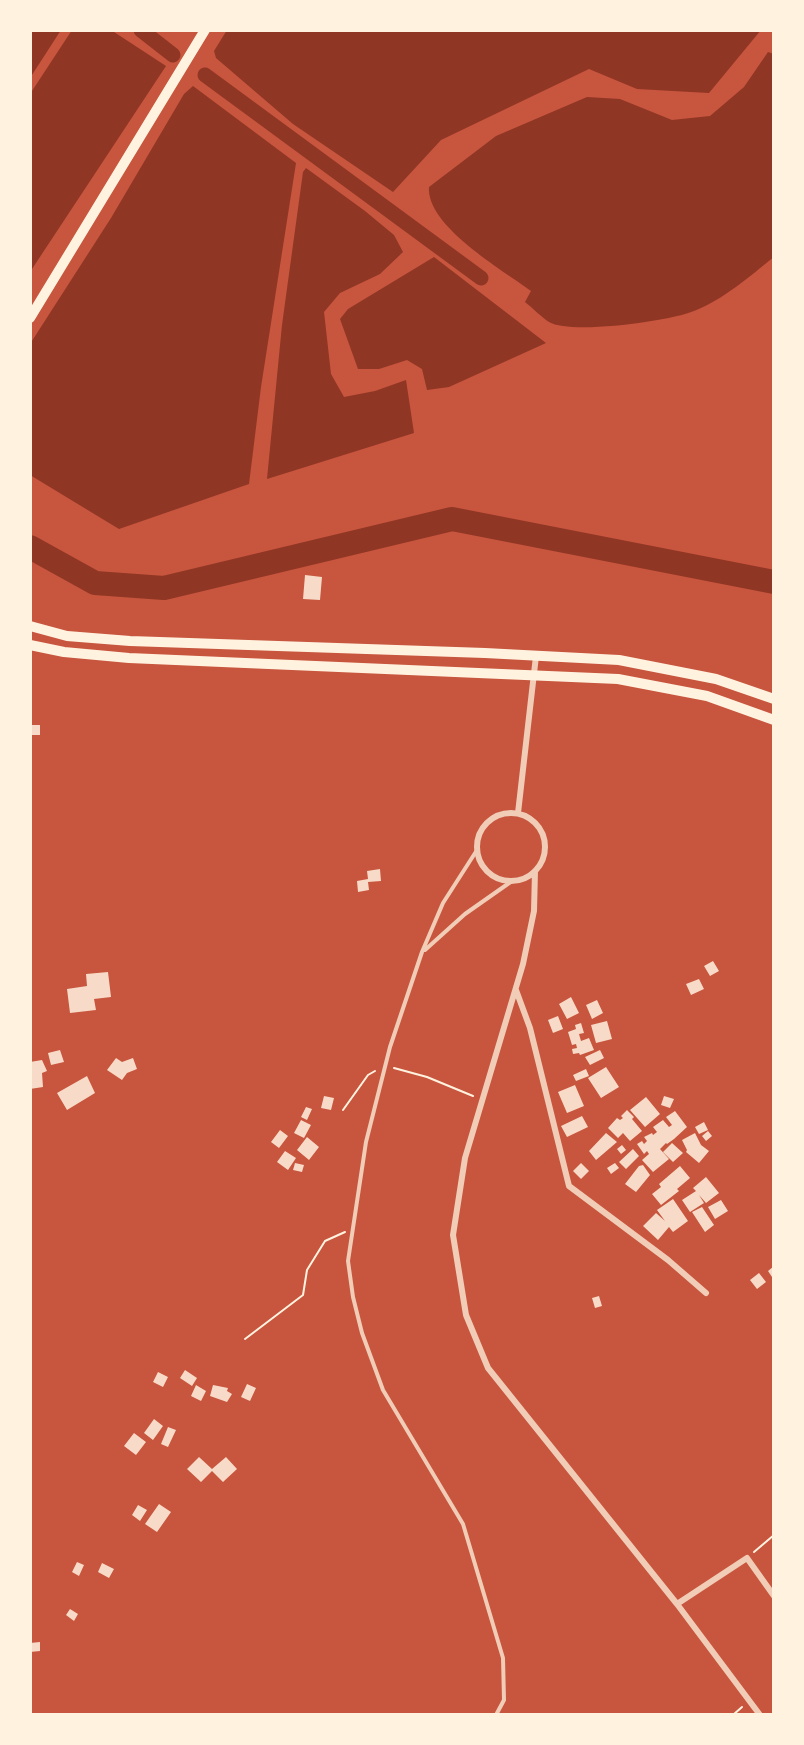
<!DOCTYPE html>
<style>
body{margin:0}
#map{position:relative;width:804px;height:1745px;overflow:hidden;background:#c8553d;font-family:Helvetica,sans-serif}
canvas{display:block}
.frame{position:absolute;inset:0;border:32px solid #fff3e0;pointer-events:none}
</style>
<div id="map">
<canvas width="804" height="1745"></canvas>
<div class="frame"></div>
</div>
<script>
const ctx = document.querySelector('canvas').getContext('2d');
ctx.lineJoin = 'round';
function fillPath(path, color) { ctx.fillStyle = color; ctx.fill(path, 'evenodd'); }
function strokePath(path, color, width, dash) { ctx.strokeStyle = color; ctx.lineWidth = width; ctx.lineCap = dash ? 'butt' : 'round'; ctx.setLineDash(dash || []); ctx.stroke(path); }
fillPath(new Path2D(`
 M30,30H61L30,78Z
 M72,30H111L166,66L30,272V94Z
 M227,30H761L709,93L637,89L589,69L441,140L393,192L293,124L216,58L214,51Z
 M768,52L774,54V257C750,276 723,300 694,311C670,321 571,335 549,322C541,317 533,308 525,302L531,291C503,270 426,226 429,187L496,136L587,97L620,99L672,120L710,116L744,87Z
 M193,86L296,163L261,387L249,484L119,529L30,475V344L111,218L184,94Z
 M306,168L365,211L394,235L403,252L380,274L340,293L324,312L331,374L344,397L375,391L406,380L414,433L267,479L282,325L303,172Z
 M434,257L546,343L449,387L427,390L422,369L407,360L379,369H358L340,319L348,309Z`), '#8f3625');
strokePath(new Path2D(`
 M141,30L173,55
 M205,75L481,278`), '#8f3625', 15);
strokePath(new Path2D(`
 M30,547L95,583L164,588L452,519L774,582`), '#8f3625', 24);
fillPath(new Path2D(`
 M305,575L322,577L320,600L303,599Z
 M30,725H40V735H30Z
 M380,869L381,881L368,882L369,890L358,892L357,881L368,879L367,871Z
 M713,961L719,971L710,976L704,966Z
 M108,972L111,997L94,999L96,1010L70,1013L67,989L87,986L86,974Z
 M699,979L704,989L691,995L686,984Z
 M571,997L579,1013L567,1019L559,1004Z
 M597,1000L603,1013L592,1019L586,1005Z
 M558,1016L563,1029L553,1033L548,1020Z
 M607,1021L612,1039L596,1043L591,1025Z
 M581,1023L584,1033L579,1034L581,1041L589,1038L594,1050L580,1055L579,1053L573,1054L572,1049L577,1048L576,1044L572,1045L568,1032L576,1029L575,1025Z
 M60,1050L64,1062L51,1065L48,1053Z
 M600,1050L604,1058L590,1065L585,1057Z
 M116,1058L122,1062L133,1058L137,1069L127,1073L122,1080L107,1070Z
 M42,1060L47,1071L42,1073L43,1087L30,1089V1062Z
 M606,1067L619,1087L601,1098L588,1078Z
 M586,1069L589,1076L576,1081L573,1075Z
 M87,1076L95,1093L67,1110L57,1093Z
 M575,1085L584,1106L567,1113L558,1092Z
 M324,1096L334,1098L331,1110L321,1108Z
 M664,1096L674,1099L670,1108L661,1105Z
 M646,1097L660,1114L645,1127L630,1110Z
 M306,1107L312,1109L307,1120L301,1117Z
 M627,1110L634,1117L632,1119L642,1131L630,1141L623,1133L618,1138L608,1128L617,1118L620,1120L623,1118L621,1116Z
 M675,1111L687,1127L674,1139L667,1144L666,1143L660,1149L669,1159L653,1172L642,1160L649,1154L647,1151L644,1154L637,1144L642,1141L644,1144L647,1141L644,1137L652,1133L653,1135L657,1132L653,1127L663,1120L669,1127L672,1125L666,1117Z
 M582,1116L588,1127L567,1137L561,1126Z
 M301,1120L311,1125L304,1138L294,1133Z
 M704,1122L708,1130L699,1134L695,1127Z
 M280,1130L288,1136L279,1148L271,1142Z
 M708,1131L712,1136L706,1141L702,1136Z
 M606,1133L617,1142L596,1160L589,1151Z
 M695,1133L701,1145L709,1151L699,1163L686,1152L687,1150L682,1140Z
 M307,1137L319,1147L309,1160L297,1150Z
 M672,1143L683,1153L673,1162L663,1152Z
 M622,1145L626,1150L621,1154L617,1149Z
 M633,1149L639,1156L626,1169L619,1162Z
 M285,1151L296,1158L288,1170L277,1162Z
 M295,1163L304,1165L302,1172L293,1170Z
 M581,1163L589,1171L581,1179L573,1171Z
 M615,1163L619,1168L611,1174L607,1168Z
 M643,1165L650,1175L636,1192L625,1184L639,1166Z
 M680,1166L690,1178L677,1189L679,1191L661,1205L652,1194L661,1187L659,1184Z
 M706,1177L719,1193L706,1203L699,1195L704,1203L690,1212L682,1200L696,1191L693,1188Z
 M673,1199L688,1221L673,1232L669,1227L658,1240L643,1226L656,1213L665,1221L657,1210Z
 M721,1200L728,1211L715,1219L708,1207Z
 M702,1207L714,1225L705,1232L692,1212Z
 M774,1266V1280L768,1271Z
 M759,1273L766,1282L757,1289L750,1280Z
 M599,1296L602,1306L595,1308L592,1298Z
 M185,1370L197,1378L192,1386L180,1378Z
 M158,1372L168,1377L163,1387L153,1382Z
 M247,1384L256,1388L250,1401L241,1397Z
 M196,1385L206,1391L201,1401L191,1396Z
 M213,1385L228,1388L227,1391L232,1394L227,1402L210,1396Z
 M154,1419L163,1426L153,1440L144,1433Z
 M168,1427L176,1430L168,1447L161,1444Z
 M134,1433L146,1442L136,1455L124,1446Z
 M199,1457L212,1469L226,1457L237,1469L223,1482L212,1471L201,1482L187,1469Z
 M159,1504L171,1512L157,1532L145,1524Z
 M138,1505L147,1510L140,1521L132,1515Z
 M77,1562L84,1565L79,1576L72,1572Z
 M102,1563L114,1569L109,1578L98,1572Z
 M70,1609L78,1614L74,1621L66,1615Z
 M40,1642V1651L30,1652V1643Z`), '#f7dbc8');
strokePath(new Path2D(`
 M394,1068L427,1077L473,1096
 M343,1110L368,1075L375,1071
 M245,1339L303,1295L307,1270L325,1241L345,1232
 M754,1552L774,1535
 M733,1715L742,1707`), '#fff3e0', 2);
strokePath(new Path2D(`
 M477,850L443,903L422,952L390,1047L366,1142L348,1261L353,1297L362,1333L383,1390L463,1524L503,1658L504,1700L496,1715
 M425,950L465,914L512,881`), '#f1ccb7', 4);
strokePath(new Path2D(`
 M518,813L536,656
 M477 847a34 34 0 1 1 68 0a34 34 0 1 1-68 0Z
 M535,871L534,911L523,964L465,1158L453,1235L466,1315L488,1368L677,1604L760,1715
 M516,990L530,1028L569,1186L668,1260L706,1293
 M677,1604L747,1558L774,1596`), '#f1ccb7', 6);
strokePath(new Path2D(`
 M30,626L67,636L130,641L485,653L619,660L716,679L774,699
 M30,645L64,652L129,658L618,679L707,696L774,720`), '#fff3e0', 10);
strokePath(new Path2D(`
 M30,318L205,30`), '#fff3e0', 10);
</script>
